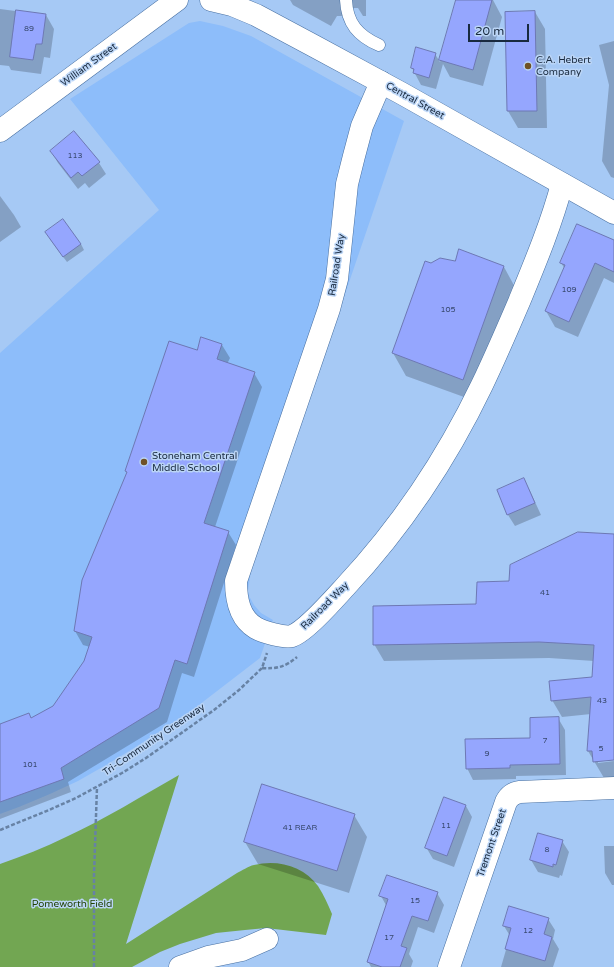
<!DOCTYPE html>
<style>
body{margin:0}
#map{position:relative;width:614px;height:967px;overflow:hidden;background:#a6c9f5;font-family:"Varela Round",sans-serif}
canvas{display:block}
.scale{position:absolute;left:468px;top:24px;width:61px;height:18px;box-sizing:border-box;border:2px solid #192a3f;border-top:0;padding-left:5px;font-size:12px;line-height:14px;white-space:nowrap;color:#192a3f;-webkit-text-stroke:3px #bbd5f6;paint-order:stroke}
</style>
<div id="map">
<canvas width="614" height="967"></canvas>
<div class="scale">20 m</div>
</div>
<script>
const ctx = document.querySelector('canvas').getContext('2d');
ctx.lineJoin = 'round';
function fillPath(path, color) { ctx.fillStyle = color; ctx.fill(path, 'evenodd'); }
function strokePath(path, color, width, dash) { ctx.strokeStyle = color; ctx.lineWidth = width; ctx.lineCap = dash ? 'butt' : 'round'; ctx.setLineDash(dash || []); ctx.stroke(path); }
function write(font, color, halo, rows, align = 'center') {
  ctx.font = font + ' "Varela Round",sans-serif'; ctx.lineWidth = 3; ctx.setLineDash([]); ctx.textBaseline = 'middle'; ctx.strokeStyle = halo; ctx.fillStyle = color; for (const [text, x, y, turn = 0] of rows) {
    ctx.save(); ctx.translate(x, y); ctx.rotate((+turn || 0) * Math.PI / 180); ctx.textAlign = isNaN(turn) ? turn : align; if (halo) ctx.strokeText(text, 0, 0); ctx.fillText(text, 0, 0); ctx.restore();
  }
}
fillPath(new Path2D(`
 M200,21L223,26L251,36L404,121L251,570L248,591L249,596L254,605L261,613L273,620L260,658L195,708L134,748L106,765L78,781L50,794L19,807L0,814V353L159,210L70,99L189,23Z`), '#8dbdfa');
fillPath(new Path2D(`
 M179,775L126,944L237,873C242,871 248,866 254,865C277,859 304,866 318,886C324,895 328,905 332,914L326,935L266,928L245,930L216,933L180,944L160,952L132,967H0V864C22,856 44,848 66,837C105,819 142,796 179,775Z`), '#72a652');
fillPath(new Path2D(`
 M290,0H366V16H363L358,8H354L350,9L347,16H337L331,26L293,5Z
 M457,0H493L502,17L483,86L450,77L443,64L436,89L421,85L412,68L435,54L440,62Z
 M0,9L46,15L54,29L50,58L44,57L41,74L11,70L9,66L0,65Z
 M535,12L545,29L547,128H518L508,111Z
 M614,41V178L611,177L602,161L609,85L599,45Z
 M51,151L99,163L106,174L89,188L85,183L78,189L58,163Z
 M0,196L14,215L21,227L0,242Z
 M49,238L81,244L84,250L67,262Z
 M614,242V283L604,278L578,337L555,327L546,311L565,269L561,263Z
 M426,263L431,265L504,267L516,289L475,401L406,376L393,353Z
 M222,345L230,358L227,364L254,373L262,387L215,527L228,532L236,545L194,677L182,673L167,722L68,782L71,792L0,819V725L31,719L54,707L85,661L90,647L83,645L75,631L83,580L127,473L126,471L197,351Z
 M523,479L530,491L541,515L515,526L508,515Z
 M614,535V759L598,761V763L614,761V778H604L588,751L591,714L562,717L552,700L593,678L594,661L549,658L384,661L374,644L477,605L510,582Z
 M558,718L565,730L566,775L516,776V779L473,780L467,768L531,739Z
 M466,806L472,817L454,867L433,859L426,847Z
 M354,815L367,837L349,893L258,864L245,842Z
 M562,841L569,852L562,876L560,875L559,878L538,872L531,860Z
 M604,846H614V885H612L605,873Z
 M437,893L444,905L434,933L418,927L409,954L413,961L411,967H371L368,961L387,907L381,896Z
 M548,919L555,930L553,939L559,949L553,967H501L510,936L504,926Z`), '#0003');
const building = new Path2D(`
 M456,0H492L473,70L439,60Z
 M16,10L46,14L42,44H36L33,60L10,57Z
 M535,11L537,111H507L505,12Z
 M416,47L436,53L429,78L413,73L414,69L411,68Z
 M74,131L100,162L82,176L78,172L71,178L50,151Z
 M63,219L81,244L63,257L45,232Z
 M577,224L614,240V272L595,263L569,322L545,311L565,265L560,263Z
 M459,249L504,266L463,380L392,353L425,261L431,263L440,258L455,261Z
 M201,337L222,344L217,359L255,372L204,523L229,531L187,664L175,660L159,708L61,768L64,779L0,802V724L29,713L31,718L53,706L84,661L92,637L74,631L82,580L127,472L125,471L169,341L197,350Z
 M524,478L535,503L507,515L497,490Z
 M578,532L614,534V760L593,762L592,751H587L591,697L551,701L549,681L592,677L594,645L539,642L373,645V606L476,604L477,582L509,581L510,565Z
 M559,717L560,764L510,765V768L466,769L465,739L530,738V718Z
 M262,784L355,814L337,871L244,842Z
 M444,797L466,805L447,856L425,848Z
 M538,833L563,840L556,865L553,864V867L530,860Z
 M387,875L438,892L428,921L412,916L401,946L407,948L400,967H382L367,962L388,899L379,896Z
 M509,906L549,918L544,934L552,937L545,961L505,949L511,928L503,926Z`);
fillPath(building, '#95a6fe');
strokePath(building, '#6d78b3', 1);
const service = new Path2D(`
 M346,0C347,23 358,36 379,45`);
const minor = new Path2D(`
 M381,82L362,126L354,156L347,184L337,279L329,309L236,581C236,599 239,618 256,628C263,632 284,638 292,636C306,631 334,599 345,587C400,528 447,458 482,385C495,358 507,330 519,302C535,263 551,225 562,184
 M180,967L208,957L242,950L267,939
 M449,967L506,802C509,796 513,793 520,792L614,788`);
const tertiary = new Path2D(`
 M211,0L232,5L256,15L314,46L401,93L614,213`);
const secondary = new Path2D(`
 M0,131L177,0`);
strokePath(service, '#476fa1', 13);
strokePath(minor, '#476fa1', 23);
strokePath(tertiary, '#476fa1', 23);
strokePath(secondary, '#476fa1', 23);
strokePath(new Path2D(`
 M262,668C277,669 285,667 297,657
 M0,830L49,810L76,798L122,773L146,758L214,710L239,690L262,668L267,653
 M94,967V875L97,787`), '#6782a4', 2.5, [4, 2]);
strokePath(service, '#fff', 12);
strokePath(minor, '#fff', 22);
strokePath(tertiary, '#fff', 22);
strokePath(secondary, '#fff', 22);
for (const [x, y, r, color] of [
 [528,66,4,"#6f5126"],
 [144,462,4,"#6f5126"]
]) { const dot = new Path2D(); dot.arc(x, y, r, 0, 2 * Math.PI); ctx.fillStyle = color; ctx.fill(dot); strokePath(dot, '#bbd5f6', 1.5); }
write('8px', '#38496f', null, [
 ["89",29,29],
 ["113",75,156],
 ["109",569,290],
 ["105",448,310],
 ["41",545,593],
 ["43",602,701],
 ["7",545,741],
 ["5",601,749],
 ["9",487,754],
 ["101",30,765],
 ["11",446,826],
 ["41 REAR",300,828],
 ["8",547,850],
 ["15",415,901],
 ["12",528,931],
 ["17",389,938]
]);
write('10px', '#192a3f', '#bbd5f6', [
 ["C.A. Hebert",536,60],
 ["Company",536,72],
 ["Stoneham Central",152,456],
 ["Middle School",152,468]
], 'left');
write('10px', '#192a3f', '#bbd5f6', [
 ["William Street",89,65,-36],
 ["Central Street",415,101,29],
 ["Railroad Way",337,265,-81],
 ["Railroad Way",325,606,-45],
 ["Tri-Community Greenway",154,740,-34],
 ["Tremont Street",492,843,-71]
]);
write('10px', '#224305', '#bbd5f6', [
 ["Pomeworth Field",72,904]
]);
</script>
